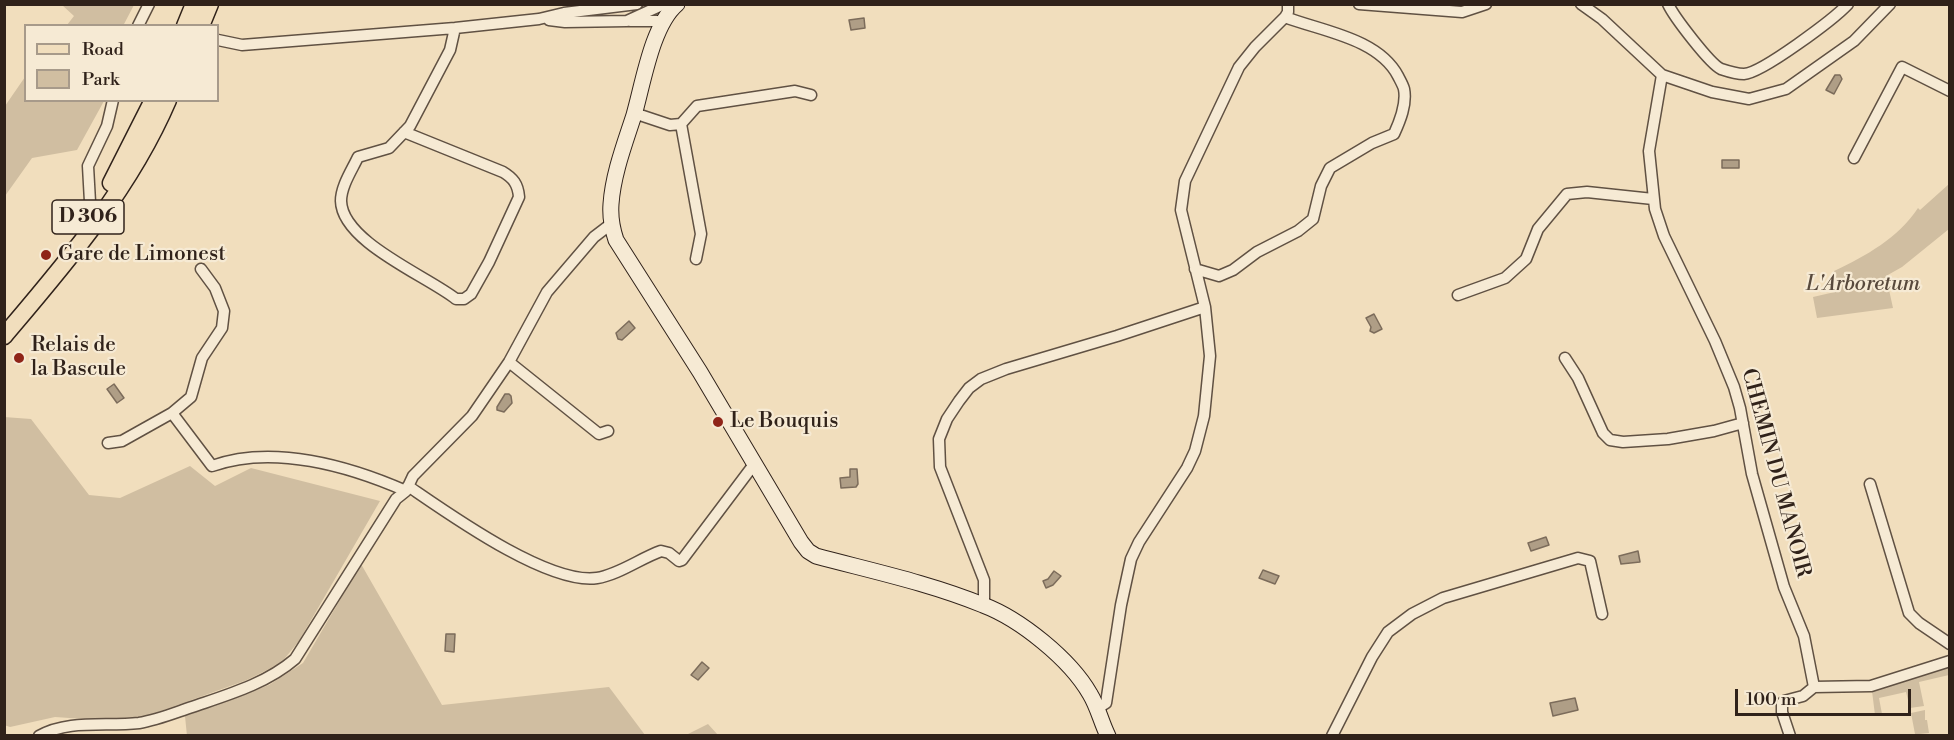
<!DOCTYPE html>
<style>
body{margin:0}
#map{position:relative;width:1954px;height:740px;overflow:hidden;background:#f1debd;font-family:"Libre Bodoni",serif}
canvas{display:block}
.frame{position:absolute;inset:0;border:6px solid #30221a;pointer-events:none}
.legend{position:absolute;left:24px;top:24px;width:195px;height:78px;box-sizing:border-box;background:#f6ead4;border:2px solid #a79a8a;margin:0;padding:8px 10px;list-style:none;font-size:18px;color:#30221a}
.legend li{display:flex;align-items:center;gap:12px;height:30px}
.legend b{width:30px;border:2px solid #a79a8a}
.scale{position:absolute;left:1735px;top:689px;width:176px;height:27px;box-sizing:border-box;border:3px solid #30221a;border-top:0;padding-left:8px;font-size:18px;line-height:21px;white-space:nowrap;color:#30221a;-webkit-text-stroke:4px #f6ead4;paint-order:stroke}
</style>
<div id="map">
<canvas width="1954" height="740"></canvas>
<div class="frame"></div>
<ul class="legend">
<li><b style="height:8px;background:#f1debd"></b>Road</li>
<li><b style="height:16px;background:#d0bea1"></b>Park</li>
</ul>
<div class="scale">100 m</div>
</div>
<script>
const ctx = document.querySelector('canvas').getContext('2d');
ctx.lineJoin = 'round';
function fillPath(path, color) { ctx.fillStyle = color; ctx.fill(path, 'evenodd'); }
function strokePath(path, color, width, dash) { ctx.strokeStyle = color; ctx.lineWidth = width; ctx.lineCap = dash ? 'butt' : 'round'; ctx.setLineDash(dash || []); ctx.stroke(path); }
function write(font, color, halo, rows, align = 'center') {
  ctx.font = font + ' "Libre Bodoni",serif'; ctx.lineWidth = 4.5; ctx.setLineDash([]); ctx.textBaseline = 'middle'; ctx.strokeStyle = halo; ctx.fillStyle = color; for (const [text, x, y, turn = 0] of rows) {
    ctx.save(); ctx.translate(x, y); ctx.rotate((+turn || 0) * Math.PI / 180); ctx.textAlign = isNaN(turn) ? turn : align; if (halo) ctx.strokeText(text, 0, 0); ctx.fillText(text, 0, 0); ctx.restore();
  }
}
fillPath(new Path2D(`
 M62,5H134L123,26L67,25L74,16Z
 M25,77L26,100L104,101L77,150L32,158L5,196V106Z
 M1949,184V229L1902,267L1886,276L1893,308L1817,318L1813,297L1839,291L1834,271C1866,256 1898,238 1918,208L1920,210Z
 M4,417L31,419L89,495L120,498L190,466L215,486L251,468L380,501L299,641L281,663L247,680L147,716L99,720L55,717L10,727L4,725Z
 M361,564L442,705L609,687L645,735L187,736L185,716L269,685L303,663Z
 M1949,666V675L1919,682L1924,706L1910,708L1906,692L1879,698L1882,714L1875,715L1872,691Z
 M1925,710V720H1927L1929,733L1910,735L1915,734L1911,713Z
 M708,724L718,735H686Z`), '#d0bea1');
const water = new Path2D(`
 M864,18L865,28L851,30L849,20Z
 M1835,75H1840L1842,79L1834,94L1826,90Z
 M1722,160H1739V168H1722Z
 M1374,314L1382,329L1374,333L1370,331L1371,327L1366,318Z
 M629,321L635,328L622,340L618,339L616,333Z
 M114,384L124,398L117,403L107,389Z
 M505,394H509L511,396L512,403L504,412L497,410V407Z
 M850,469H857L858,484L856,487L841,488L840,478L850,477Z
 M1546,537L1549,545L1531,551L1528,543Z
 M1638,551L1640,562L1621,564L1619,556Z
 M1263,570L1279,576L1275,584L1259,578Z
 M1054,571L1061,576L1053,585L1046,588L1043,581L1048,579Z
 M446,634H455L454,652L445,651Z
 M702,662L709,668L698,680L691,675Z
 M1575,698L1578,710L1553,716L1550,703Z`);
fillPath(water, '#af9e86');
strokePath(water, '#7c6c5b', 1.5);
const street = new Path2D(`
 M1359,4L1462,12L1486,4
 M1581,4L1602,19L1662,75L1712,92L1749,99L1786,89L1854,41L1890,4
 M1668,4C1674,17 1710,64 1721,69C1727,71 1738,74 1744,74C1762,73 1834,19 1848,4
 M549,20L565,22L627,21L662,5
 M630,21H657
 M138,26L149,4
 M218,40L242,45L455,28L539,19L564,13L637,4
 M1662,75L1649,151L1655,209L1664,236L1715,341L1734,387L1740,408L1752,474L1784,587L1804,636L1814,687
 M634,113L670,125L681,124L697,106L795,91L811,95
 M681,124L701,234L696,259
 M404,132L503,172C513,178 518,184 519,197L489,262L471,294L464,299H456C427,276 342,242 341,201C341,186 352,170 358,157L389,148L410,126L450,50L455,28
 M1854,158L1902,67L1950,91
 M88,218L90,202L88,166L107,126L113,100
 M1195,269L1219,276L1233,270L1257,252L1298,231L1313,219L1321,186L1330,168L1372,143L1394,134C1400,121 1407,104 1404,89C1403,85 1400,80 1398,76C1378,38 1321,31 1285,17
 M1458,295L1505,278L1526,259L1538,229L1567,194L1587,192L1653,199
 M1565,358L1578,378L1603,433L1610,440L1623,442L1668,439L1714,431L1743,423
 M509,362L599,434L608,431
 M172,413L212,466C273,444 349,466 406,491
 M108,443L122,441L172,413L191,397L202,358L222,328L224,311L215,288L201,269
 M1870,484L1909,613L1919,623L1950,644
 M408,486C449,514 548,585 597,578C618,575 641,558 661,551L669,553L679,561L682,560L755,463
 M984,605V580L940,467L939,439L947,419L959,401L969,388L981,379L1006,369L1117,336L1205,307
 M1814,687L1871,686L1950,661
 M1098,708L1106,703L1121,605L1131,559L1139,542L1187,468L1195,451L1204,416L1210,356L1205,307L1181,210L1185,181L1239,67L1255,47L1285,17L1288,12V4
 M39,736C69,719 106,727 139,723C157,720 174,713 192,707C227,695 266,684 295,659L396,499L406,491L413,476L472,416L509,362L547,292L594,237L611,224
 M1332,736L1372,657L1388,632L1412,614L1443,598L1578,558L1590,561L1602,614
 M1790,736L1782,712V703L1784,701L1803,696L1814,687`);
const secondary = new Path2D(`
 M677,4C652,25 643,84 634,115C625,143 613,174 611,204C610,217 612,228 616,240L700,372L801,542L808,551L816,556C872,571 929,583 983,605C1020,619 1070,659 1090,694C1098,707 1101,722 1108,736`);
const primary = new Path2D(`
 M185,26L194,4
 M201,26L210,4
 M111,183L153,100
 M4,336C66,263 130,189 168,100`);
strokePath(street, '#605143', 13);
strokePath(secondary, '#30221a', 17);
strokePath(primary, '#30221a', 19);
strokePath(street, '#f6ead4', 10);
strokePath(secondary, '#f6ead4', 15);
strokePath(primary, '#f1debd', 16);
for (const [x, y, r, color] of [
 [46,255,6,"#8f2418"],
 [19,358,6,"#8f2418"],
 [718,422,6,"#8f2418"]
]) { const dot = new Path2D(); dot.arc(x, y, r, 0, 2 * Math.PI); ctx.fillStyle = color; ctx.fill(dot); strokePath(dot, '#f6ead4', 2); }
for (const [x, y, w] of [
 [88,217,72]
]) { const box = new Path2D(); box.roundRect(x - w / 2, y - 17, w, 34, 4.5); ctx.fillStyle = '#f6ead4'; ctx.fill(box); strokePath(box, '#30221a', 1.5); }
write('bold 20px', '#30221a', null, [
 ["D 306",88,217]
]);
write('21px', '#30221a', '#f6ead4', [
 ["Gare de Limonest",58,255],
 ["Relais de",31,346],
 ["la Bascule",31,370],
 ["Le Bouquis",730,422]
], 'left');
write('italic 21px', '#58493c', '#f6ead4', [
 ["L'Arboretum",1863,285]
]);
write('21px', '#30221a', '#f6ead4', [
 ["CHEMIN DU MANOIR",1775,473,75]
]);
</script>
